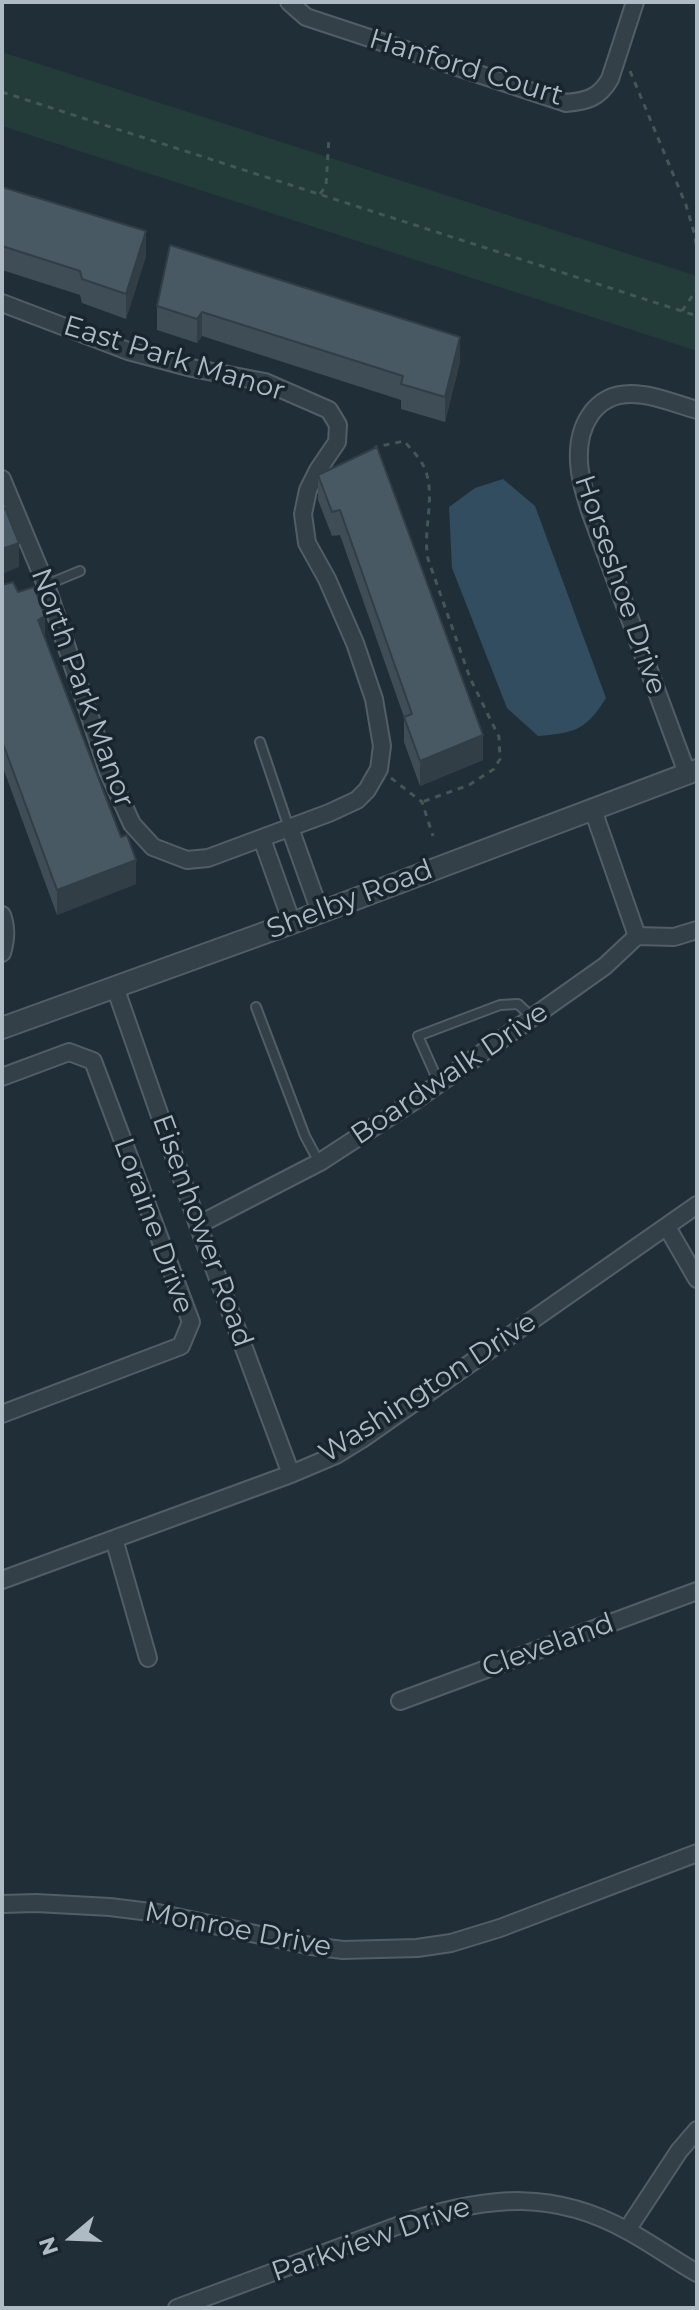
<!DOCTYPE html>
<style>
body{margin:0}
#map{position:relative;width:699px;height:2310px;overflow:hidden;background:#202e38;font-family:Montserrat,sans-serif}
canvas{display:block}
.frame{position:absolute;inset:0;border:4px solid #aebbc5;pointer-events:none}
.north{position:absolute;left:32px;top:2198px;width:80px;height:80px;-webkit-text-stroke:6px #19252d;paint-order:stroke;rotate:251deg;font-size:22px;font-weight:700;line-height:32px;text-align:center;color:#aebbc5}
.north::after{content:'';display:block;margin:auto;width:28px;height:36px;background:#aebbc5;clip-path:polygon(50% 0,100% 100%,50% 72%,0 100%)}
</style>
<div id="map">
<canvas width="699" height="2310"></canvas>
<div class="frame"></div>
<div class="north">N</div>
</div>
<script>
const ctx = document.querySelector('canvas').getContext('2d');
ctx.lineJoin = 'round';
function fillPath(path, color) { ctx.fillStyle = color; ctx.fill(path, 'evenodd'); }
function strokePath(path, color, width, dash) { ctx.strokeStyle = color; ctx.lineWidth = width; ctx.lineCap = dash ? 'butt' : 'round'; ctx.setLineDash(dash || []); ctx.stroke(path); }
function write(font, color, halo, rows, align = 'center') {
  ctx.font = font + ' Montserrat,sans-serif'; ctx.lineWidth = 7; ctx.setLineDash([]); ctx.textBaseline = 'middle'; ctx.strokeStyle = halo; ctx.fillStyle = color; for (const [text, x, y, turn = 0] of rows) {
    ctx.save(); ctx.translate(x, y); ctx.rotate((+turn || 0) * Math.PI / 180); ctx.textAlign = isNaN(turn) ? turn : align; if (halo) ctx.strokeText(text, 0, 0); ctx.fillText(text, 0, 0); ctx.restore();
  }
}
fillPath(new Path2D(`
 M2,52L697,276V351L2,126Z`), '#233b39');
fillPath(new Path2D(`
 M503,479L535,506L606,698C586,730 575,733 538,736L507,708L452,568L449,507L475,488Z`), '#334d60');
const service = new Path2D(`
 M46,585L80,571
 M260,742L289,828
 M256,1007L305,1136L319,1162
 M439,1083L418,1036L500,1005L518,1004L533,1018`);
const minor = new Path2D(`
 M289,2L306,17L566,103C587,101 599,98 610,79L635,2
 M2,303L128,351L192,368L265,382L329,410L338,425L337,442L318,470L308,490L303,514L307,543L327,579L355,643L374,699L382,746L379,769L367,790L357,800L329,813L208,858L187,860L153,847L132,824L108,771L46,585L2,479
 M687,773L590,511C585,495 580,479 579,462C577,428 593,394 631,394C653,394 676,404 697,410
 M593,810L637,936
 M290,828L320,912
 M262,839L292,923
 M2,915C7,928 6,940 2,953
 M115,987L198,1225L291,1474
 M2,1077L69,1052L93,1061L191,1322L181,1346L2,1414
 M198,1225L320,1162L420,1097L605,966L637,936L674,937L697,930
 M667,1227L697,1279
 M114,1539L148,1658
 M2,1580L291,1474L336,1455L362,1439L697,1205
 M400,1701L697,1591
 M2,1904L36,1903L110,1907L158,1913L311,1946L343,1950L417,1948L451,1943L500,1928L697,1853
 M627,2230L679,2151L697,2130
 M177,2308L413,2220C491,2196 554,2190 628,2231C652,2244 674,2260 697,2273`);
const tertiary = new Path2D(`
 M2,1028L292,923L697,770`);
strokePath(service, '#515e66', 12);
strokePath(minor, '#515e66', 20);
strokePath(tertiary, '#515e66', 24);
strokePath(new Path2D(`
 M630,71L686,205L695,236L697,251
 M2,92L697,316
 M320,194L326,186L329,137
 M682,311L697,289
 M373,450L376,447L404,441C411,449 420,458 424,467C437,495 422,530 428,559L470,678L499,737L500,759L494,769L469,785L422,802
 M391,778L422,802L433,836`), '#425756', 3, [6, 6]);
strokePath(service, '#344048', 8);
strokePath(minor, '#344048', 16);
strokePath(tertiary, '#344048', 20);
fillPath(new Path2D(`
 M2,187L146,256L126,319L82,303L80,295L2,270Z
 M170,245L460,362L445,422L401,409V400L202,336L197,343L157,330V306Z
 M377,447L483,760L420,786L404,742V717L340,535L332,536L318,500V475Z
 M2,585L136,884L57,915L2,765Z`), '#3e4d56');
fillPath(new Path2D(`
 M146,231V256L126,319V294Z
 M202,312V336L197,343V319Z
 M460,337V362L445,422V397Z
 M19,543V567L2,574V549Z
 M45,616V640L38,620Z
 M483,735V760L420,786V761Z
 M136,860V884L57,915V890Z`), '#323e46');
const building = new Path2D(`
 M2,187L146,231L126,294L82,279L80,271L2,246Z
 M170,245L460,337L445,397L401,384L403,376L202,312L197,319L157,306Z
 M377,447L483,735L420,761L404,717L412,714L340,510L332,512L318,475Z
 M5,508L19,543L2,549V510Z
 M13,582L18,592L34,587L45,616L38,620L121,837L127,835L136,860L57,890L2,741V585Z`);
fillPath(building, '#485964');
strokePath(building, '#323e46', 2);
write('28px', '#aebbc5', '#19252d', [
 ["Hanford Court",466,68,17],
 ["East Park Manor",174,359,17],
 ["Horseshoe Drive",620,585,71],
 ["North Park Manor",82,688,70],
 ["Shelby Road",350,900,-21],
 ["Boardwalk Drive",450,1074,-34],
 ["Loraine Drive",153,1226,70],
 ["Eisenhower Road",202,1231,70],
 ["Washington Drive",428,1388,-33],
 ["Cleveland",548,1646,-20],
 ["Monroe Drive",238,1930,11],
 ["Parkview Drive",371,2240,-19]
]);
</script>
